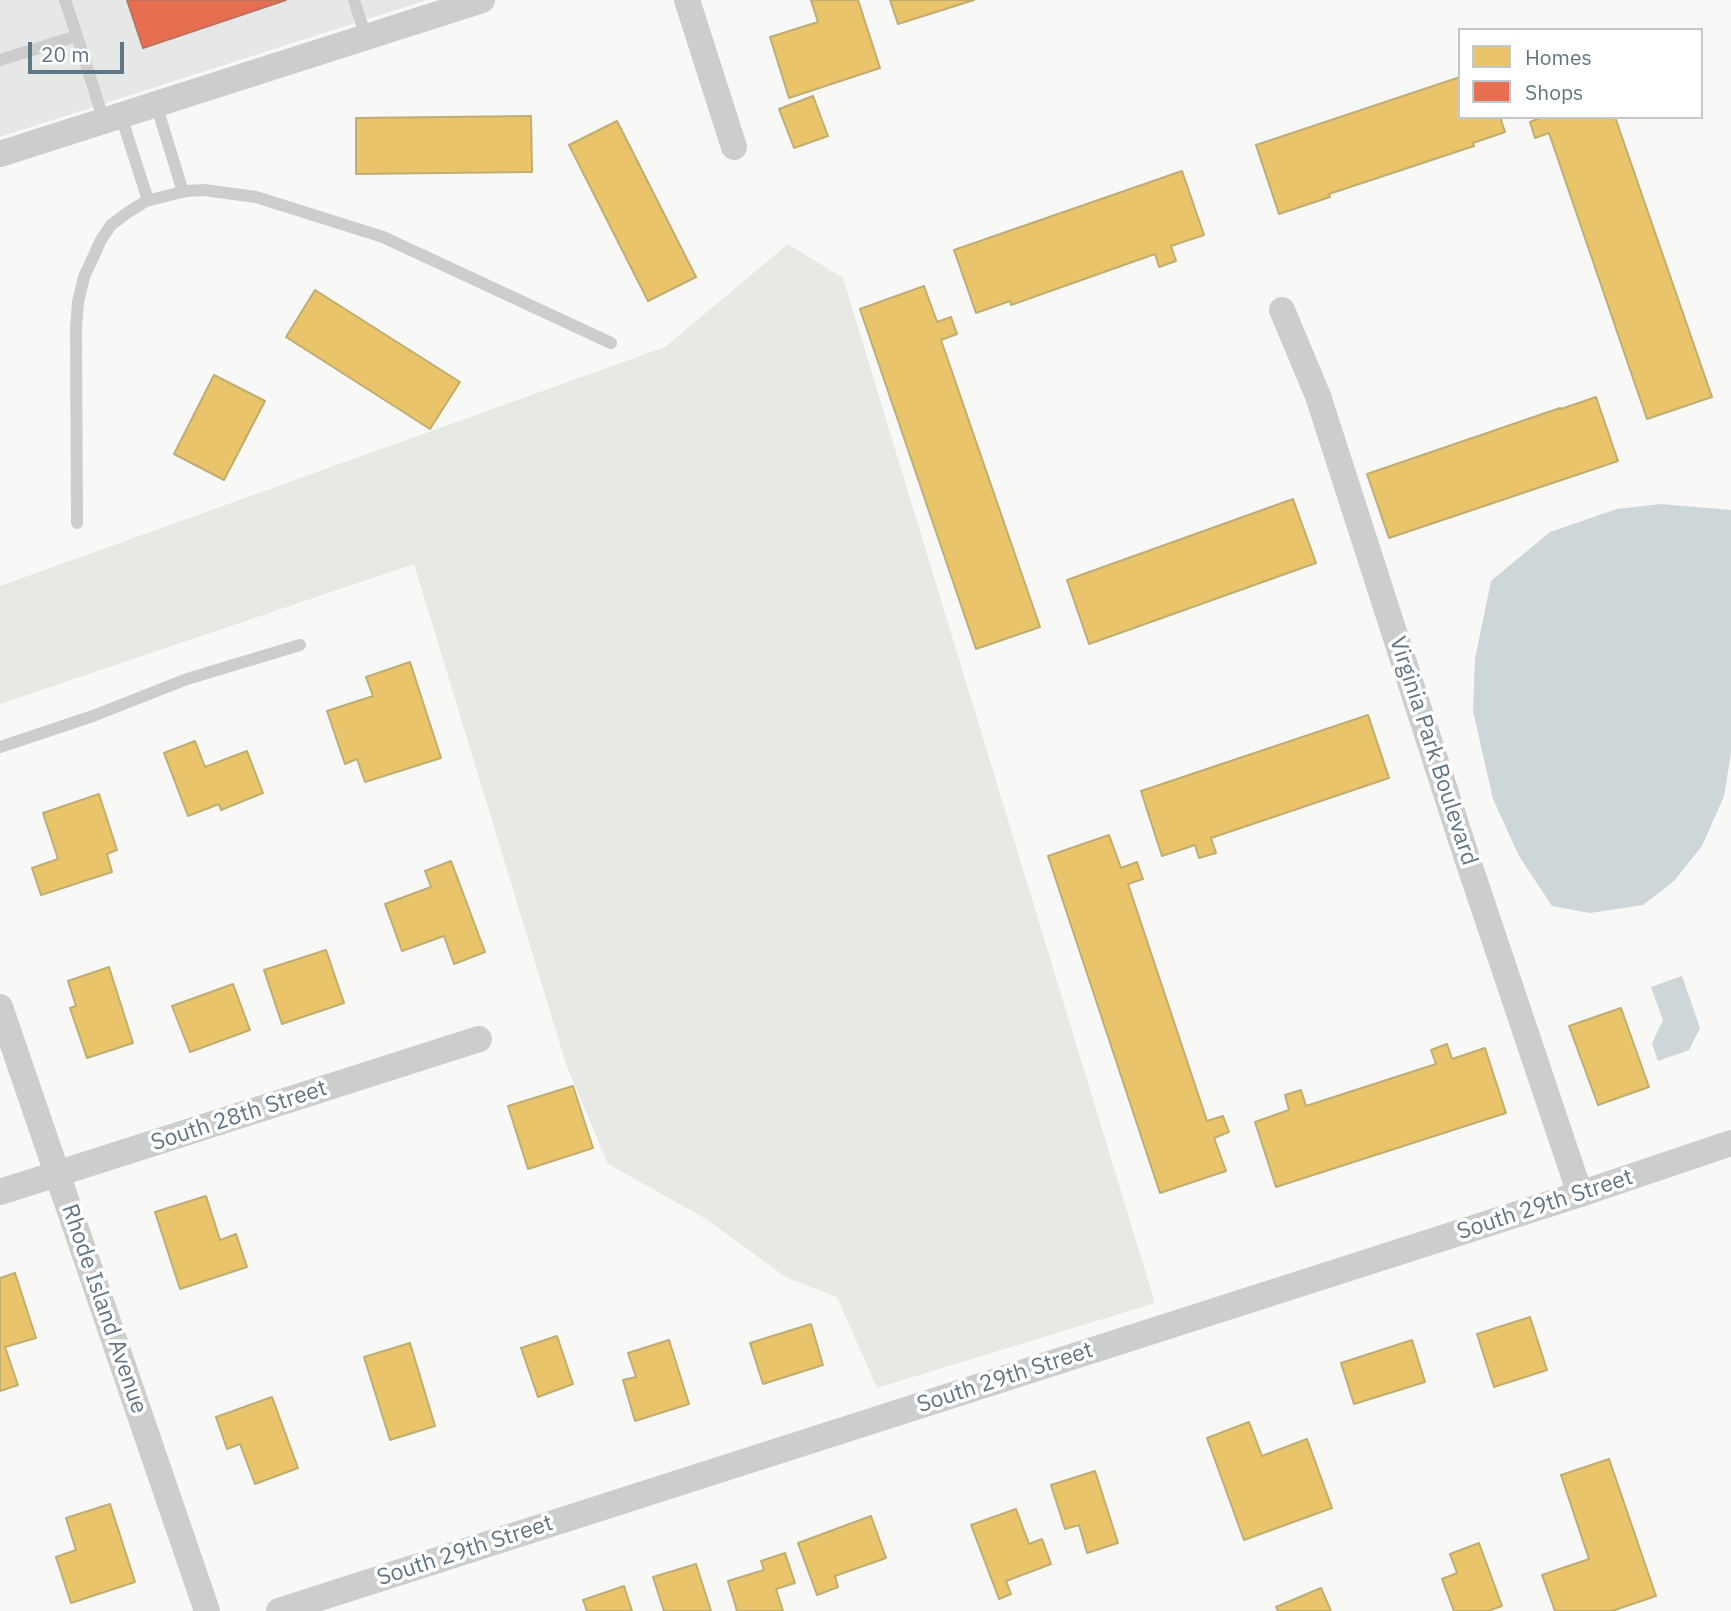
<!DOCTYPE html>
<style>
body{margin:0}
#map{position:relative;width:1731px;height:1611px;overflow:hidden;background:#f8f8f7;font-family:"IBM Plex Sans",sans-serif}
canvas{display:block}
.legend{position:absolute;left:1458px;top:28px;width:245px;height:91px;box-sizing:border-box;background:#fff;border:2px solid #c0c8ce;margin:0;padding:9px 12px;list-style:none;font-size:21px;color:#617684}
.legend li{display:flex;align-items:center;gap:14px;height:35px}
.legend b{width:35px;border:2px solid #c0c8ce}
.scale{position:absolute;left:28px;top:42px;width:96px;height:32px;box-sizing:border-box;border:4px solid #617684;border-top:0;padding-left:9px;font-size:21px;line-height:24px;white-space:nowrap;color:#617684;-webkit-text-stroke:5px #fff;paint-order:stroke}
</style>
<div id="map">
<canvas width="1731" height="1611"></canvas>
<ul class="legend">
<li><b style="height:19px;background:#e9c46a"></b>Homes</li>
<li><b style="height:19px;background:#e76f51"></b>Shops</li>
</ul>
<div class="scale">20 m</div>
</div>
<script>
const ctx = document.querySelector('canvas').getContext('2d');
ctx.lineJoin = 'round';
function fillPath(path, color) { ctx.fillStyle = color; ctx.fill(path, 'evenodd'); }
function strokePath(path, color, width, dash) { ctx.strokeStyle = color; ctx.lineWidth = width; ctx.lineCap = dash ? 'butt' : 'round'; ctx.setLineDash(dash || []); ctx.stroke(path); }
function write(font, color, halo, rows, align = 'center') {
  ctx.font = font + ' "IBM Plex Sans",sans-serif'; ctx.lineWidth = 7; ctx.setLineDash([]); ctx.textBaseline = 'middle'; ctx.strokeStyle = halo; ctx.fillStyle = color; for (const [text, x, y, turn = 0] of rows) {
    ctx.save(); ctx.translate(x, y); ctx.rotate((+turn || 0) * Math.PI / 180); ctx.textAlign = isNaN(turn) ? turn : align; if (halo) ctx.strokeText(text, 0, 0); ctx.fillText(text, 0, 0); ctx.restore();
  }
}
fillPath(new Path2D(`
 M0,0H427L0,137Z`), '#e6e8e8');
fillPath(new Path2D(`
 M788,244L843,278L1155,1303L877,1388L837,1297L787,1278L706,1219L608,1164L566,1064L414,564L0,704V586L665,347Z`), '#e7eae4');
fillPath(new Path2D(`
 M1661,504L1731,510V753L1724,796L1702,846L1674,881L1643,905L1590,913L1552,906L1519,856L1493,799L1473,711L1475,659L1491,581L1550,532L1617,509Z
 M1682,976L1700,1028L1689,1050L1658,1061L1652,1043L1663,1020L1651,987Z`), '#cdd6d9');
const homes = new Path2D(`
 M811,0H858L880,68L789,98L770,37L818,22Z
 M890,0H974L898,24Z
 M1460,77V117H1500L1505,132L1473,143L1474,146L1329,194L1330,197L1279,214L1256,145Z
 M813,96L828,136L794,148L779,109Z
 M531,116L532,172L356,174V118Z
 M1543,117H1615L1712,397L1647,419L1549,133L1535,138L1530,122Z
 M617,121L696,277L648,301L569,145Z
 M1182,171L1204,235L1171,246L1176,261L1159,267L1155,254L1011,305L1010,301L976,313L954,250Z
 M924,286L937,322L951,317L957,334L941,340L1040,627L976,649L860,309Z
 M315,290L460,382L430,429L286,337Z
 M214,375L265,401L224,480L174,454Z
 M1596,397L1618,461L1389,538L1367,474L1560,408L1561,409Z
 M1293,499L1316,563L1089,644L1067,580Z
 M410,662L441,758L365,782L357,759L345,764L327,711L373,696L366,677Z
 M1368,715L1389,778L1211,838L1216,853L1199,858L1195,845L1162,856L1141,791Z
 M195,741L205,767L247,751L263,793L221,810L219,804L188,816L164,753Z
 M99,794L117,850L107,854L112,872L41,895L32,868L58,859L43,813Z
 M1109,835L1121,868L1137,862L1143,879L1128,884L1207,1121L1223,1116L1229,1132L1214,1138L1226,1171L1160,1193L1048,856Z
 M451,861L485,952L454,964L444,936L402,951L385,904L431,887L425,871Z
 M326,950L344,1003L282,1024L264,970Z
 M109,967L133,1043L87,1058L70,1008L76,1006L68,981Z
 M233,984L250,1030L190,1052L172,1006Z
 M1621,1008L1649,1087L1598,1105L1569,1026Z
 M1447,1044L1452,1059L1485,1048L1506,1113L1276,1187L1255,1122L1289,1110L1285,1095L1301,1090L1306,1106L1436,1064L1431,1050Z
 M573,1086L593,1148L528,1169L508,1106Z
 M206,1196L220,1240L236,1234L247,1267L180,1289L155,1212Z
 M15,1273L36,1338L5,1347L18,1385L0,1391V1278Z
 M1530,1317L1547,1370L1494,1387L1477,1334Z
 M811,1324L823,1365L763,1384L750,1343Z
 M557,1336L573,1384L538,1397L521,1348Z
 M669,1340L689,1404L635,1421L623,1380L636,1377L628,1353Z
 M1412,1340L1425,1382L1354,1404L1341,1363Z
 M410,1343L435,1426L390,1440L364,1357Z
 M272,1397L298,1468L255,1484L240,1444L227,1449L216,1417Z
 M1249,1422L1262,1456L1307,1439L1332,1508L1244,1540L1207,1438Z
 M1609,1459L1656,1596L1612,1611H1555L1542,1575L1589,1559L1561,1475Z
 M1095,1471L1118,1543L1087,1553L1079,1525L1065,1529L1051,1485Z
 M110,1504L135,1582L71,1603L56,1557L76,1550L66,1518Z
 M1016,1509L1029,1544L1042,1539L1051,1564L1006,1581L1011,1594L999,1599L971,1525Z
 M871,1516L886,1558L835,1576L838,1587L817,1595L798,1543Z
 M1479,1543L1502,1606L1488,1611H1454L1442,1579L1457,1573L1450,1554Z
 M785,1553L795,1583L776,1589L783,1611H737L728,1581L764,1570L761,1561Z
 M696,1564L711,1611H664L653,1577Z
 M624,1586L632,1611H587L583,1600Z
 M1321,1588L1331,1611H1278L1276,1607Z`);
fillPath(homes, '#e9c46a');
strokePath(homes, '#c0ad72', 2);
const shops = new Path2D(`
 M127,0H286L143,48Z`);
fillPath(shops, '#e76f51');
strokePath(shops, '#bf7160', 2);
strokePath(new Path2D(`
 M354,0L366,37
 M77,36L104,121
 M0,60L77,36L65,0
 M156,104L183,192
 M121,116L148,200
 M77,523L76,329L78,302L84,277L101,240L111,225L127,213L146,201L186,191L204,190L256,197L383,237L611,343
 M0,747L93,716L187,679L300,645`), '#cccece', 12);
strokePath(new Path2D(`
 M687,0L734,147
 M0,154L482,0
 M1282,310L1318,396L1464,849L1580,1194
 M0,1007L207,1611
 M0,1192L479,1039
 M279,1611L1580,1194L1731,1143`), '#cccece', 26);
write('23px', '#617684', '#fff', [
 ["Virginia Park Boulevard",1433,751,72],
 ["South 28th Street",239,1116,-18],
 ["South 29th Street",1545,1205,-18],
 ["Rhode Island Avenue",104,1309,71],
 ["South 29th Street",1005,1378,-18],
 ["South 29th Street",465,1551,-18]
]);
</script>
